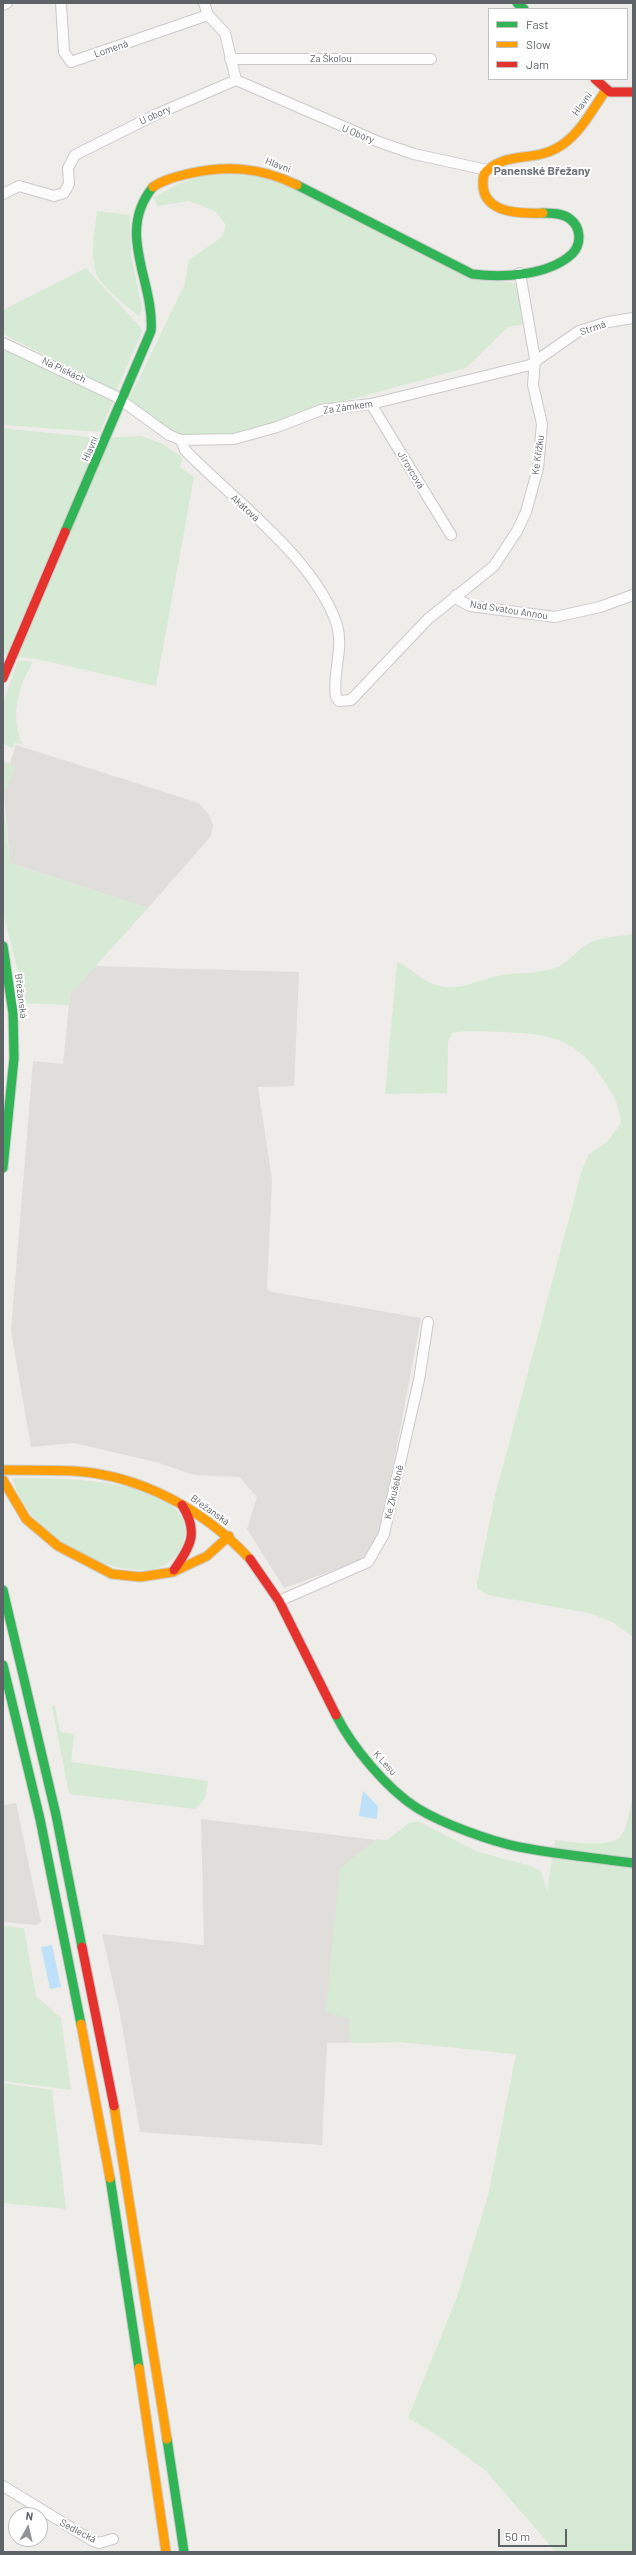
<!DOCTYPE html>
<meta charset="utf-8">
<style>
body{margin:0}
#map{position:relative;width:636px;height:2555px;overflow:hidden;background:#efede9;font-family:Barlow,sans-serif}
canvas{display:block}
.frame{position:absolute;inset:0;border:4px solid #5e6368;pointer-events:none}
.legend{position:absolute;left:488px;top:8px;width:140px;height:72px;box-sizing:border-box;background:#fff;border:1px solid #bfc1c3;margin:0;padding:5px 7px;list-style:none;font-size:12px;color:#5e6368}
.legend li{display:flex;align-items:center;gap:8px;height:20px}
.legend b{width:20px;border:1px solid #bfc1c3}
.north{position:absolute;left:8px;top:2507px;width:40px;height:40px;box-sizing:border-box;background:#fff;border:1px solid #bfc1c3;border-radius:50%;rotate:8deg;font-size:11px;font-weight:700;line-height:16px;text-align:center;color:#5e6368}
.north::after{content:'';display:block;margin:auto;width:14px;height:18px;background:#919395;clip-path:polygon(50% 0,100% 100%,50% 72%,0 100%)}
.scale{position:absolute;left:498px;top:2529px;width:69px;height:18px;box-sizing:border-box;border:2px solid #5e6368;border-top:0;padding-left:5px;font-size:12px;line-height:14px;white-space:nowrap;color:#5e6368;-webkit-text-stroke:3px #fff;paint-order:stroke}
</style>
<div id="map">
<canvas width="636" height="2555"></canvas>
<div class="frame"></div>
<ul class="legend">
<li><b style="height:5px;background:#30b455"></b>Fast</li>
<li><b style="height:5px;background:#ff9f0a"></b>Slow</li>
<li><b style="height:5px;background:#e5322d"></b>Jam</li>
</ul>
<div class="north">N</div>
<div class="scale">50 m</div>
</div>
<script>
const ctx = document.querySelector('canvas').getContext('2d');
ctx.lineJoin = 'round';
function fillPath(path, color) { ctx.fillStyle = color; ctx.fill(path, 'evenodd'); }
function strokePath(path, color, width, dash) { ctx.strokeStyle = color; ctx.lineWidth = width; ctx.lineCap = dash ? 'butt' : 'round'; ctx.setLineDash(dash || []); ctx.stroke(path); }
function write(font, color, halo, rows, align = 'center') {
  ctx.font = font + ' Barlow,sans-serif'; ctx.lineWidth = 4; ctx.setLineDash([]); ctx.textBaseline = 'middle'; ctx.strokeStyle = halo; ctx.fillStyle = color; for (const [text, x, y, turn = 0] of rows) {
    ctx.save(); ctx.translate(x, y); ctx.rotate((+turn || 0) * Math.PI / 180); ctx.textAlign = isNaN(turn) ? turn : align; if (halo) ctx.strokeText(text, 0, 0); ctx.fillText(text, 0, 0); ctx.restore();
  }
}
fillPath(new Path2D(`
 M16,745L199,803L209,815L213,825L211,836L148,908L10,863L3,785Z
 M95,966L299,972L294,1086L258,1087L272,1180L267,1289L272,1292L421,1318L381,1530L366,1559L284,1588L247,1529L257,1497L239,1477L194,1475L156,1462L74,1443L31,1447L11,1331L33,1061L63,1064L70,994Z
 M16,1803L41,1922L35,1925L3,1922V1805Z
 M201,1819L478,1852L530,1866L541,1871L547,1892L516,2054L401,2042L327,2043L322,2145L140,2132L120,2014L102,1934L204,1945Z`), '#e0deda');
fillPath(new Path2D(`
 M213,172L255,174L292,186L494,279L517,284L523,308L524,324L508,327L466,368L341,402L246,433L187,439L169,433L129,399L184,286L189,260L222,237L226,225L215,211L189,201L158,206L153,198L180,183Z
 M97,211L130,215L131,255L142,308L139,317C128,306 101,287 96,273C90,253 95,230 97,211Z
 M86,268L143,330L116,391L3,334V310Z
 M3,349L113,401L100,432L3,425Z
 M3,428L98,438L141,436L163,444L183,458L180,467L194,477L156,686L37,659L3,655Z
 M18,660L32,662C30,669 27,673 24,679C15,703 13,721 22,744L15,743L13,748L3,744V703Z
 M3,761L15,766L3,800L10,863L148,908L70,994L69,1005L21,1003L18,972L3,911Z
 M633,934V1637L612,1622L589,1613L488,1595L477,1588V1583L495,1496L582,1170L589,1154L608,1141L621,1123C619,1104 615,1098 605,1082C577,1039 553,1034 504,1032C487,1032 470,1030 452,1033L448,1042L447,1093L385,1094L397,962C411,968 421,981 436,985C460,993 480,978 503,975C522,972 543,974 560,966C571,960 580,947 591,942C604,937 620,936 633,934Z
 M12,1478C50,1478 191,1476 185,1535C183,1549 175,1560 163,1566C123,1583 57,1545 31,1515C23,1505 16,1490 12,1478Z
 M52,1706H55L60,1732L74,1734L71,1762L208,1781L205,1798L196,1809L69,1794Z
 M633,1794V2552H556L485,2470L437,2435L408,2418L457,2297L488,2196L516,2054L401,2042L351,2043L349,2018L326,2012L340,1868L377,1839L387,1840L409,1823L418,1821L478,1852L530,1866L541,1871L547,1891L555,1840C570,1842 611,1849 621,1836C629,1824 630,1807 633,1794Z
 M3,1926L24,1928L36,1996L61,2018L71,2090L3,2081Z
 M3,2083L52,2090L66,2209L3,2203Z`), '#d7ead5');
fillPath(new Path2D(`
 M363,1791L378,1806L377,1819L359,1816Z
 M52,1945L61,1987L50,1989L41,1947Z`), '#bee0f8');
const street = new Path2D(`
 M61,3L64,52L71,62L208,15
 M204,3L208,15L225,33L236,80
 M3,5L7,3
 M230,59H431
 M236,80L379,142L414,154L487,170
 M3,194L19,186L54,196L64,193L69,184L68,168L75,155L157,114L236,80
 M3,343L115,396L169,435L181,440L234,439L277,427L321,410L371,404L530,365L579,331L608,322L633,318
 M371,404L451,535
 M181,440L185,450C233,500 315,558 337,625C344,649 332,673 336,697L339,701L351,700L428,619L494,566L517,531L526,512L538,468L542,424L533,385L535,359L520,273
 M456,595L459,600L470,606L555,617L600,607L633,595
 M279,1601L368,1562L384,1534L419,1380L428,1322
 M3,2486L93,2541L99,2543L113,2539`);
const fast = new Path2D(`
 M517,3L524,9
 M297,185L472,274C502,278 548,276 572,254C582,244 581,227 570,219C563,213 551,213 543,213
 M65,532L151,331C155,282 115,233 153,187
 M3,946L13,1013L14,1058L3,1168
 M3,1590L56,1815L82,1947
 M3,1665L40,1819L81,2024
 M336,1715C352,1747 387,1789 417,1808C443,1824 490,1841 519,1847C556,1854 595,1858 633,1863
 M110,2178L139,2368
 M167,2439L184,2552`);
const slow = new Path2D(`
 M153,187C163,180 175,177 187,174C227,165 260,167 297,185
 M543,213C516,214 476,213 484,174C503,151 533,162 557,148C579,136 592,110 606,90
 M3,1470C26,1470 50,1470 73,1471C141,1475 204,1510 250,1559
 M3,1480L26,1519L58,1546L112,1574L140,1577L173,1572L207,1556L229,1536
 M81,2024L110,2178
 M114,2106L167,2439
 M139,2368L166,2552`);
const jam = new Path2D(`
 M595,79L610,92H633
 M3,678L65,532
 M250,1559L279,1601L336,1715
 M174,1570C191,1546 199,1532 182,1505
 M82,1947L114,2106`);
strokePath(street, '#cacac9', 12);
strokePath(fast, '#cbcbcb', 11);
strokePath(slow, '#cbcbcb', 11);
strokePath(jam, '#cbcbcb', 11);
strokePath(street, '#fdfcfc', 10);
strokePath(fast, '#30b455', 9);
strokePath(slow, '#ff9f0a', 9);
strokePath(jam, '#e5322d', 9);
write('10px', '#5e6368', '#fff', [
 ["Lomená",111,49,-19],
 ["Za Školou",331,59],
 ["Hlavní",582,104,-54],
 ["U obory",155,115,-24],
 ["U Obory",358,134,22],
 ["Hlavní",278,165,21],
 ["Strmá",593,328,-19],
 ["Na Pískách",64,370,25],
 ["Za Zámkem",348,407,-8],
 ["Hlavní",90,449,-67],
 ["Ke Křížku",538,455,-82],
 ["Jirovcová",411,470,59],
 ["Akátová",245,508,43],
 ["Nad Svatou Annou",509,610,9],
 ["Břežanská",21,996,83],
 ["Ke Zkušebně",394,1492,-77],
 ["Břežanská",210,1510,35],
 ["K Lesu",385,1763,48],
 ["Sedlecká",78,2531,28]
]);
write('bold 12px', '#6f757a', '#fff', [
 ["Panenské Břežany",542,171]
]);
</script>
